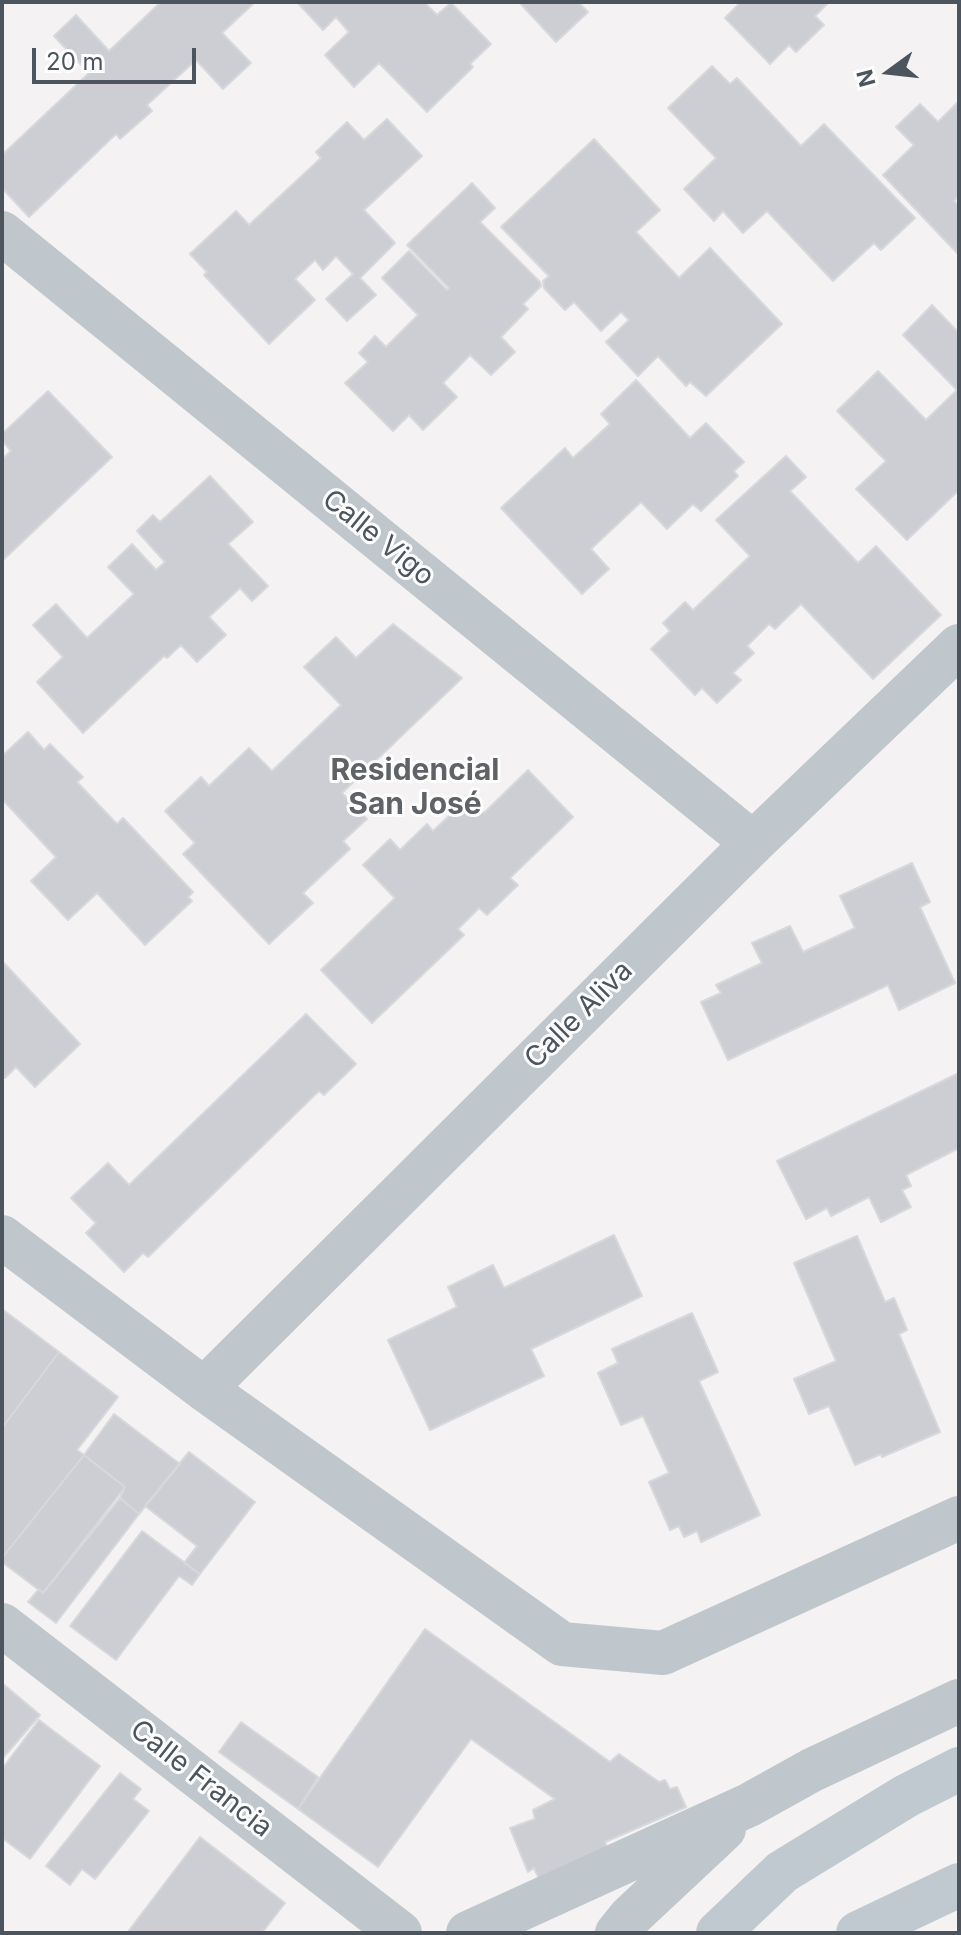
<!DOCTYPE html>
<meta charset="utf-8">
<style>
body{margin:0}
#map{position:relative;width:961px;height:1935px;overflow:hidden;background:#f4f2f2;font-family:Inter,sans-serif}
canvas{display:block}
.frame{position:absolute;inset:0;border:4px solid #4c555d;pointer-events:none}
.north{position:absolute;left:849px;top:32px;width:80px;height:80px;-webkit-text-stroke:6px #fff;paint-order:stroke;rotate:255deg;font-size:22px;font-weight:700;line-height:32px;text-align:center;color:#4c555d}
.north::after{content:'';display:block;margin:auto;width:28px;height:36px;background:#4c555d;clip-path:polygon(50% 0,100% 100%,50% 72%,0 100%)}
.scale{position:absolute;left:32px;top:48px;width:164px;height:36px;box-sizing:border-box;border:4px solid #4c555d;border-top:0;padding-left:10px;font-size:24px;line-height:28px;white-space:nowrap;color:#4c555d;-webkit-text-stroke:6px #fff;paint-order:stroke}
</style>
<div id="map">
<canvas width="961" height="1935"></canvas>
<div class="frame"></div>
<div class="north">N</div>
<div class="scale">20 m</div>
</div>
<script>
const ctx = document.querySelector('canvas').getContext('2d');
ctx.lineJoin = 'round';
function fillPath(path, color) { ctx.fillStyle = color; ctx.fill(path, 'evenodd'); }
function strokePath(path, color, width, dash) { ctx.strokeStyle = color; ctx.lineWidth = width; ctx.lineCap = dash ? 'butt' : 'round'; ctx.setLineDash(dash || []); ctx.stroke(path); }
function write(font, color, halo, rows, align = 'center') {
  ctx.font = font + ' Inter,sans-serif'; ctx.lineWidth = 6; ctx.setLineDash([]); ctx.textBaseline = 'middle'; ctx.strokeStyle = halo; ctx.fillStyle = color; for (const [text, x, y, turn = 0] of rows) {
    ctx.save(); ctx.translate(x, y); ctx.rotate((+turn || 0) * Math.PI / 180); ctx.textAlign = isNaN(turn) ? turn : align; if (halo) ctx.strokeText(text, 0, 0); ctx.fillText(text, 0, 0); ctx.restore();
  }
}
const building = new Path2D(`
 M161,2H255L222,33L251,63L223,89L196,60L147,105L152,111L120,139L116,134L29,217L2,188V155L89,73L54,36L76,15L109,51Z
 M297,2H424L437,15L451,3L491,44L470,64L473,67L427,112L379,63L354,87L325,55L349,32L336,17L323,30Z
 M519,2H578L588,12L556,42Z
 M741,2H829L815,16L824,25L796,52L789,45L770,64L725,18Z
 M712,66L730,84L737,78L801,146L824,124L915,218L881,250L874,243L833,281L767,211L743,233L723,211L714,221L684,189L716,158L668,108Z
 M959,101V195L954,201L959,206V255L883,175L914,145L896,127L920,104L938,122Z
 M387,119L422,156L364,210L395,243L360,278L376,295L347,321L326,299L353,274L336,256L323,270L315,260L295,279L315,300L269,344L204,275L207,272L190,254L236,211L249,225L321,158L316,152L347,122L364,140Z
 M594,139L660,210L636,232L679,278L710,248L782,324L706,396L690,382L686,386L658,356L638,376L606,342L629,320L621,312L601,331L574,302L565,310L544,288L543,281L549,276L501,227Z
 M472,183L495,208L480,222L540,282L541,286L523,304L528,309L501,337L515,352L491,375L470,355L443,383L457,397L423,430L409,415L393,431L345,383L368,362L359,353L375,336L386,347L418,315L382,278L409,251L447,290L449,288L407,245Z
 M932,305L959,333V490L907,540L856,489L886,461L837,411L878,371L926,420L957,390L903,335Z
 M636,380L690,438L706,423L744,462L734,471L738,476L701,511L693,504L667,529L641,502L591,549L609,569L582,594L501,508L565,448L573,458L610,424L601,414Z
 M48,391L112,457L2,561V459L11,451L2,440V434Z
 M786,456L806,477L790,491L858,563L876,546L941,615L873,679L801,604L775,629L769,624L747,646L754,653L733,673L741,680L717,703L702,688L695,695L651,649L670,631L663,623L685,602L693,610L750,556L716,520Z
 M210,476L253,522L228,544L268,586L252,601L240,588L209,617L226,635L197,662L181,645L167,658L164,656L83,733L37,682L63,657L33,625L56,604L87,638L134,594L108,567L132,544L156,570L165,562L137,531L153,515L160,522Z
 M393,624L462,678L342,793L367,819L343,841L350,849L303,893L313,903L269,944L183,854L195,843L165,811L201,777L209,786L249,748L272,771L341,705L304,667L336,637L356,658Z
 M28,732L44,750L50,744L83,777L77,782L117,824L123,818L193,892L188,897L192,901L145,945L97,893L68,920L31,881L56,857L2,799V756Z
 M528,770L573,817L510,878L518,885L487,915L479,908L458,929L464,935L372,1023L321,970L395,898L363,865L390,839L400,850L427,824L433,831L468,798L484,813Z
 M912,863L930,902L920,907L955,983L899,1010L888,985L728,1060L701,1002L721,993L716,985L762,963L752,943L790,926L803,952L855,928L840,896Z
 M2,961L80,1044L35,1087L16,1067L5,1078L2,1074Z
 M306,1014L356,1064L324,1095L319,1091L148,1257L143,1253L124,1272L86,1233L96,1223L71,1198L108,1163L129,1185Z
 M959,1073V1148L906,1175L911,1186L902,1190L911,1207L881,1222L869,1197L831,1216L827,1208L806,1219L777,1161Z
 M614,1235L642,1296L531,1349L544,1376L430,1430L388,1340L457,1307L448,1287L493,1265L504,1288Z
 M857,1236L885,1302L894,1298L907,1330L899,1334L940,1432L882,1457L881,1454L855,1465L829,1406L809,1414L794,1379L836,1361L794,1263Z
 M2,1309L59,1352L2,1428Z
 M692,1313L718,1372L699,1381L760,1515L701,1542L697,1531L684,1537L679,1526L670,1530L649,1482L669,1473L643,1416L621,1425L598,1373L618,1363L612,1349Z
 M59,1352L118,1397L77,1450L84,1455L2,1558V1428Z
 M114,1414L180,1464L139,1514L120,1498L125,1487L84,1455Z
 M189,1452L255,1502L200,1574L184,1563L197,1546L145,1506Z
 M84,1455L125,1487L43,1593L2,1562V1558Z
 M120,1498L139,1514L56,1623L28,1602L39,1589L43,1593Z
 M142,1531L200,1574L192,1585L179,1576L116,1660L70,1626Z
 M425,1629L610,1762L619,1754L659,1782L665,1780L670,1789L677,1787L686,1807L605,1842L610,1857L542,1885L534,1868L528,1872L510,1828L535,1819L533,1810L555,1799L471,1739L378,1867L298,1809Z
 M2,1683L40,1715L2,1759Z
 M39,1720L100,1766L30,1859L2,1838V1769Z
 M241,1722L318,1777L298,1809L219,1752Z
 M120,1773L141,1789L133,1799L149,1811L95,1879L82,1869L70,1885L46,1866Z
 M200,1837L285,1903L262,1933H127Z`);
fillPath(building, '#cdced3');
strokePath(building, '#d6d8dc', 2);
strokePath(new Path2D(`
 M2,233L753,843
 M2,1237L204,1389L562,1644L663,1653L959,1518
 M204,1389L753,843L959,646
 M2,1625L400,1933
 M468,1933L749,1805L812,1770L959,1701
 M617,1933L630,1917L724,1829`), '#bfc6cc', 44);
strokePath(new Path2D(`
 M718,1933L782,1872L906,1796L959,1769
 M858,1933L959,1885`), '#c0c8d0', 44);
write('28px', '#4c555d', '#fff', [
 ["Calle Vigo",378,538,39],
 ["Calle Aliva",579,1015,-45],
 ["Calle Francia",201,1779,38]
]);
write('bold 30px', '#5f6266', '#fff', [
 ["Residencial",415,771],
 ["San José",415,805]
]);
</script>
